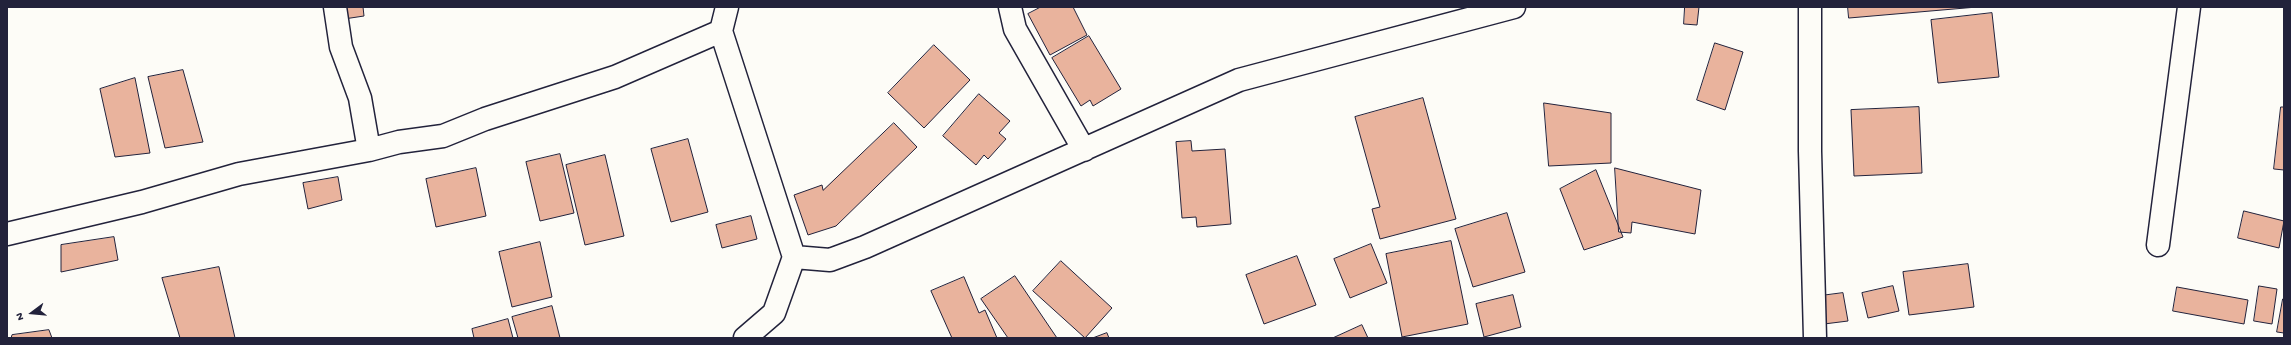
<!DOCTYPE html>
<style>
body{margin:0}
#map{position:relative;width:2291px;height:345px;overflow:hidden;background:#fdfcf7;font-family:"Gochi Hand",sans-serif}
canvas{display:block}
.frame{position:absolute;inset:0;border:8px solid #22223b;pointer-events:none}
.north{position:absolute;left:12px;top:293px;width:40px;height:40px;-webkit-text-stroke:3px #fdfcf7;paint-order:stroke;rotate:254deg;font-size:11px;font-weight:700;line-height:16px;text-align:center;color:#22223b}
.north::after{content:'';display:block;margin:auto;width:14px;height:18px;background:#22223b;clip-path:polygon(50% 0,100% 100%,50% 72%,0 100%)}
</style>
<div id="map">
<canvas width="2291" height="345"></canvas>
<div class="frame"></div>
<div class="north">N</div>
</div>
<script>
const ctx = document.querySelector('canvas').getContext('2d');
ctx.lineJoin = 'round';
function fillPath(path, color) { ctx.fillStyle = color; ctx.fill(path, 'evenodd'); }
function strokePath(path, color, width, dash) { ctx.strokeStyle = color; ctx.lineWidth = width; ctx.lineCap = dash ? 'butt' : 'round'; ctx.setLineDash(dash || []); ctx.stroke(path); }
const building = new Path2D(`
 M342,7H363L364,16L344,19Z
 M1041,7H1073L1087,35L1050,55L1028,14Z
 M1685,7H1699L1697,25L1684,24Z
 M1848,7H1977L1849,18Z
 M1992,13L1999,77L1938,83L1931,20Z
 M1089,36L1121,89L1093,106L1090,100L1081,106L1052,58Z
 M1715,43L1743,52L1725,110L1697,100Z
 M934,45L970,80L924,128L888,93Z
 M183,70L203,142L165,148L148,77Z
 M135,78L150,153L115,157L100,89Z
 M979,94L1010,121L999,133L1006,139L988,159L984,155L976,165L943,136Z
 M1423,98L1456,219L1380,239L1372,209L1380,207L1355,117Z
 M1544,103L1611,113V163L1549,166Z
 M1919,107L1922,173L1854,176L1851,110Z
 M2281,107H2284V170L2274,169Z
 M894,123L917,147L836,226L808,235L794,195L822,185L823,190Z
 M688,139L708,212L671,222L651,149Z
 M1191,141L1192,151L1225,149L1231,224L1197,227L1196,217L1182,218L1176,142Z
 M560,154L574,213L540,221L526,162Z
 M605,155L624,236L585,245L566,165Z
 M476,168L486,216L436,227L426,179Z
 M1615,168L1701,190L1695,234L1632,222L1631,233L1619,232Z
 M1596,170L1623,237L1584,250L1560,189Z
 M338,177L342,200L308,209L303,183Z
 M2244,211L2284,221L2279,248L2238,238Z
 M1507,213L1525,272L1473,287L1455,229Z
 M751,216L757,239L722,248L716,225Z
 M114,237L118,260L61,272V245Z
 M1451,241L1468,324L1402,337L1386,254Z
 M540,242L552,297L512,307L499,252Z
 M1371,244L1387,283L1350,298L1334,259Z
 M1297,256L1316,305L1264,324L1246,275Z
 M1061,261L1112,308L1085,338L1033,291Z
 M1968,264L1974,307L1909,315L1903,272Z
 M219,267L235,338H180L162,278Z
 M1015,276L1057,338H1008L981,299Z
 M964,277L979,313L985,310L997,338H952L931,291Z
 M1893,286L1899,311L1868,318L1862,293Z
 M2259,286L2277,289L2272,324L2254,321Z
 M2177,287L2248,300L2244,324L2173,311Z
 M1843,293L1848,321L1824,324L1820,296Z
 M1513,295L1521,327L1484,337L1476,304Z
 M2283,299H2284V333L2277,332Z
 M552,306L560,338H518L512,317Z
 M508,319L513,338H474L472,329Z
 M1362,325L1368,338H1333Z
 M49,330L52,338H11L12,335Z
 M1107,333L1109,338H1093Z`);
fillPath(building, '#e9b39d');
strokePath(building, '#22223b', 1);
const street = new Path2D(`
 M335,7L341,47L360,98L369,150
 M1010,7L1015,29L1084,150
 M1810,7V151L1815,338
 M721,31L794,257
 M7,234L142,202L239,174L369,150L399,142L443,136L485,119L615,77L721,31L727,7
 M2158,245L2189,7
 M745,338L774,313L794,257L830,260L865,247L1239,80L1514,7`);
strokePath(street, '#22223b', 25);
strokePath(street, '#fdfcf7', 22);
</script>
